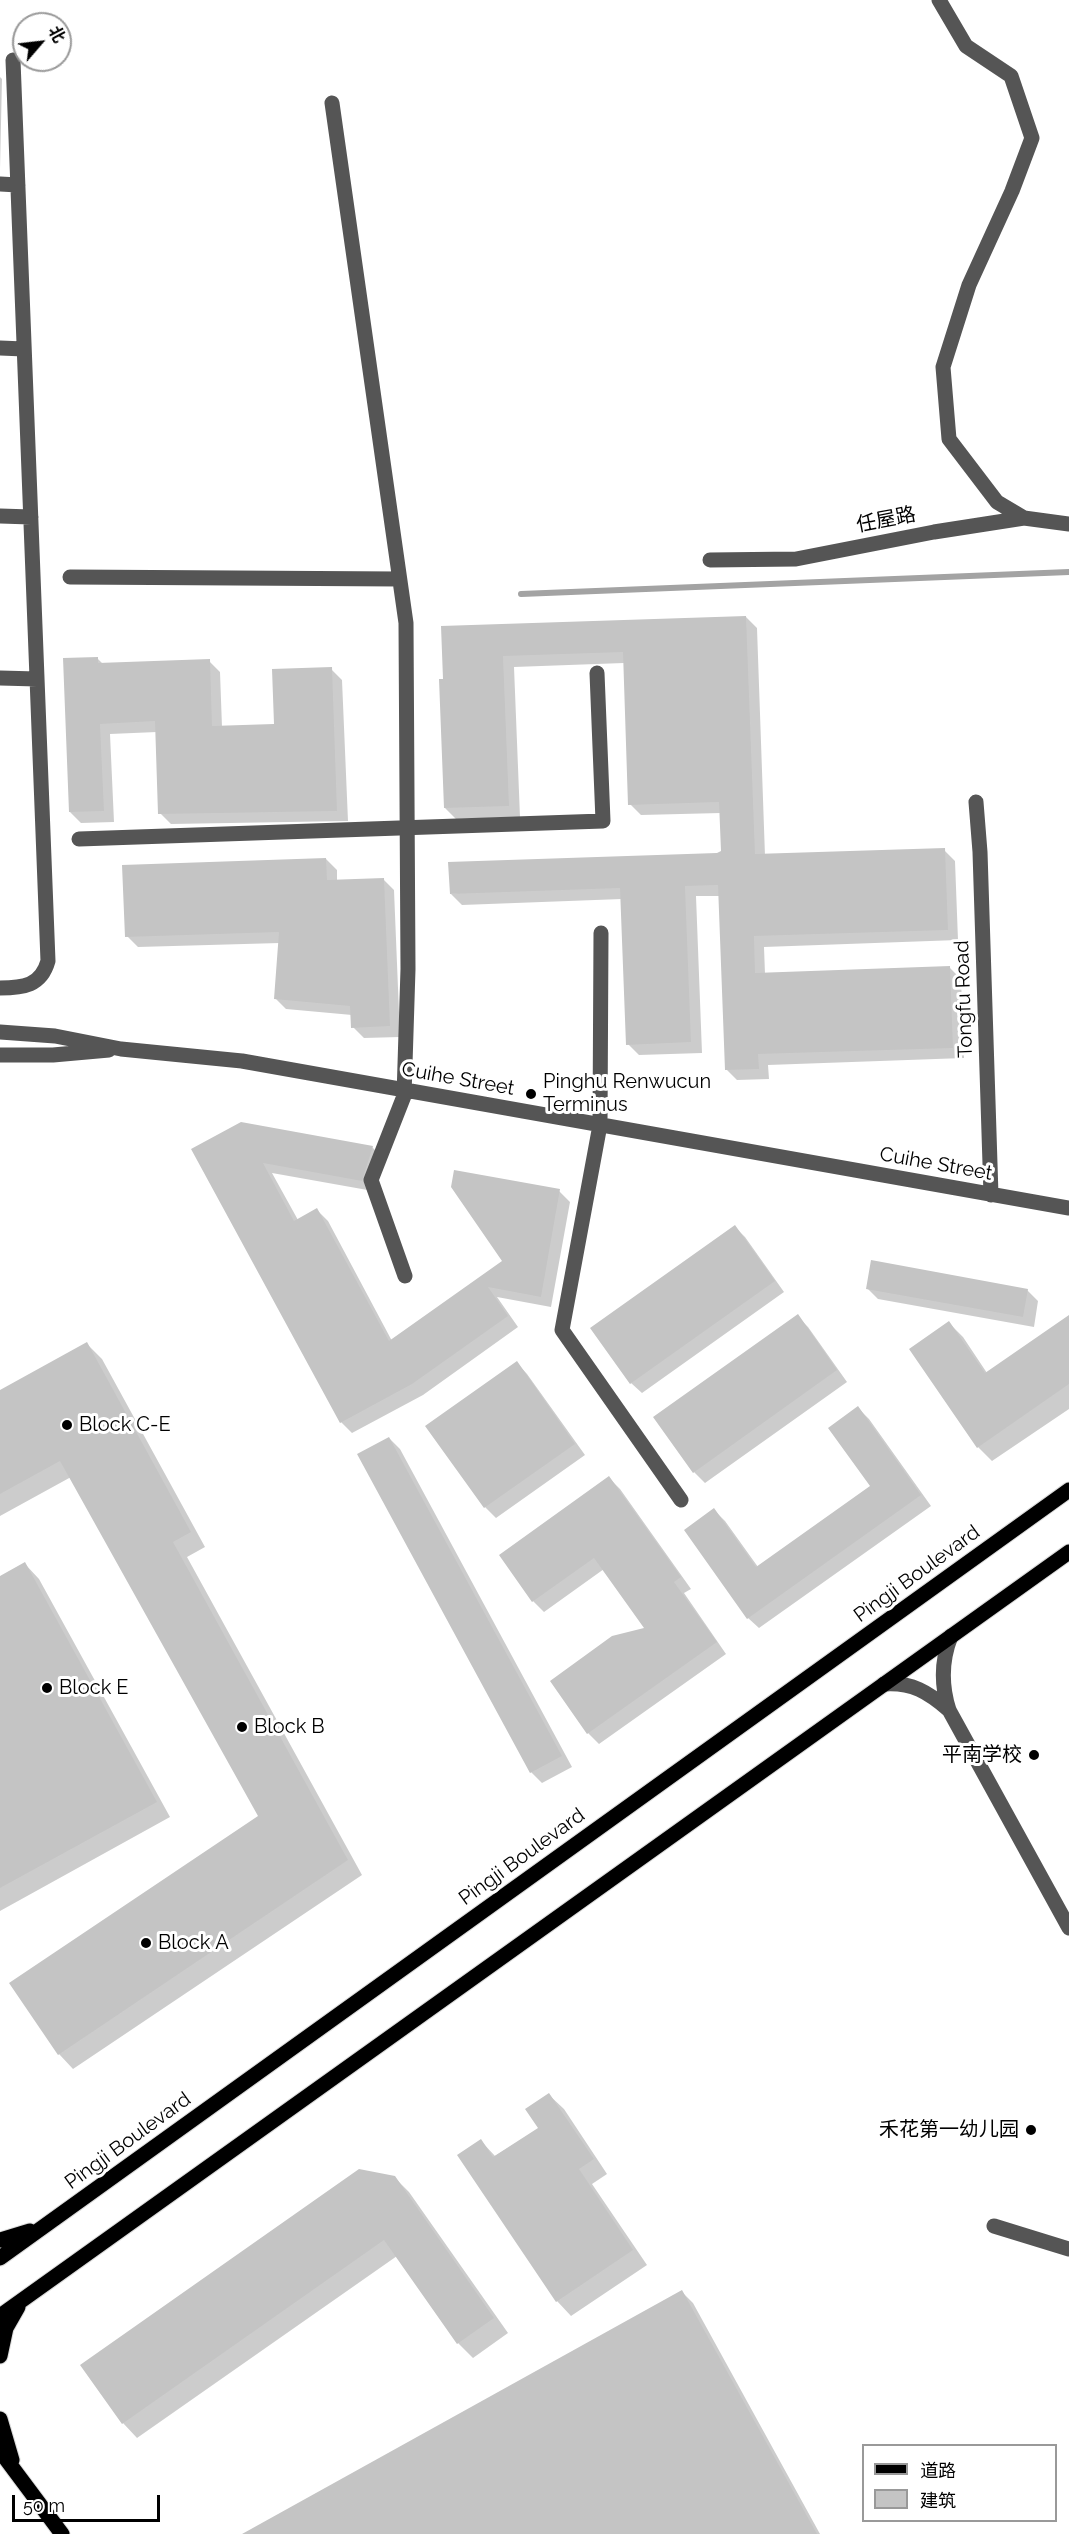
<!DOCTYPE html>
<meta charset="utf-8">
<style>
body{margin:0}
#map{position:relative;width:1069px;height:2534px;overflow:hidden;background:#fff;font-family:Raleway,"Noto Sans SC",sans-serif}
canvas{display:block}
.legend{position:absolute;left:862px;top:2444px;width:195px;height:78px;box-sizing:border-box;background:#fff;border:2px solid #999;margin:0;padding:8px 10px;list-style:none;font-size:18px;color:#000}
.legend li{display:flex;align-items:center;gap:12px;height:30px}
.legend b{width:30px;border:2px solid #999}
.north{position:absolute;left:12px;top:12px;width:60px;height:60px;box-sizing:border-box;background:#fff;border:2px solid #999;border-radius:50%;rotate:62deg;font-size:16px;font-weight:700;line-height:24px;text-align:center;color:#000}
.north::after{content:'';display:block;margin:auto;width:21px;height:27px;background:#000;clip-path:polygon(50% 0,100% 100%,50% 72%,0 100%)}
.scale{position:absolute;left:12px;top:2495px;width:148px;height:27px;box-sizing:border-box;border:3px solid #000;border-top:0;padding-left:8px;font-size:18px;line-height:21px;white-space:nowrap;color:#000;-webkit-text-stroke:4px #fff;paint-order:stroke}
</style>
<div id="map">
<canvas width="1069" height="2534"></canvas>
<ul class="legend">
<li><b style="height:8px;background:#000"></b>道路</li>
<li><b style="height:16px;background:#c4c4c4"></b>建筑</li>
</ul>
<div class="north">北</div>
<div class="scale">50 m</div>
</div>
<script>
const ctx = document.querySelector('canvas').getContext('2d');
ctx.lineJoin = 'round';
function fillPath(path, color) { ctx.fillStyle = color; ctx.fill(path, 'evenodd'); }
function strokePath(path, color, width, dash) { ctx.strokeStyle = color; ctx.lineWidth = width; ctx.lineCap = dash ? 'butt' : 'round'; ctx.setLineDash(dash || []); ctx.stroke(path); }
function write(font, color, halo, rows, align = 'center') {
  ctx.font = font + ' Raleway,"Noto Sans SC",sans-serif'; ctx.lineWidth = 6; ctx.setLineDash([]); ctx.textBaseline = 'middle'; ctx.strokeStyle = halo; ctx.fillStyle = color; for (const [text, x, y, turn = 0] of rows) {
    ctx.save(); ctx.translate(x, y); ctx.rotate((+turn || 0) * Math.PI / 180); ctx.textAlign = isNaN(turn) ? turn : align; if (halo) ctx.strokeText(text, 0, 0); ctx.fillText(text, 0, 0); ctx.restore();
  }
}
fillPath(new Path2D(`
 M0,77L2,79L0,169Z
 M746,617L757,628L765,856L944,850L955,861L958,940L764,947L765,974L950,968L961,979L964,1058L768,1065L769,1079L737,1080L726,1069L720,896H696L702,1053L639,1055L628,1044L622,899L462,905L451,894L717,855L722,852L721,813L641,815L630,804L624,663L514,667L520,817L456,819L445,808L443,628Z
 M97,658L103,664L209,661L220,672L222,727L275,725L331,669L342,680L348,821L171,824L160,813L157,732L110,734L114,822L81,823L70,812Z
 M326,859L337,870V881L383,879L394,890L400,1037L364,1038L353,1027L352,1015L286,1009L275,998L280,943L138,947L127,936Z
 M372,1147L383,1158L373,1191L272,1173L298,1220L317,1210L328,1221L392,1341L504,1261L559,1191L570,1202L551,1307L497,1297L518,1327L423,1395L352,1433L341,1422L193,1149Z
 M735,1227L745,1237L784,1292L642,1393L631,1383Z
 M867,1288L1027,1290L1038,1301L1034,1327L878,1299Z
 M797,1316L808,1327L847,1382L705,1483L694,1472Z
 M1069,1317V1409L992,1461L978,1447L949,1323L963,1337L987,1373Z
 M87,1344L102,1359L205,1547L187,1557L362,1875L73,2069L59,2054L260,1816L71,1477L0,1516V1392Z
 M517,1363L527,1374L585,1455L496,1518L485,1507L428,1426Z
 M858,1408L869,1419L931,1506L759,1628L748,1618L714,1510L725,1521L758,1567L872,1486Z
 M389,1438L400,1449L572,1767L542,1783L531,1772Z
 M609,1478L620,1489L691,1589L684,1593L726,1654L599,1744L588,1733L552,1681L646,1629L604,1569L544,1612L533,1601Z
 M25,1564L39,1579L170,1817L0,1911V1578Z
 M549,2095L564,2109L607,2174L592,2184L647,2265L571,2316L557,2301L481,2141L495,2156L540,2128Z
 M394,2177L409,2192L508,2333L473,2358L458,2343L397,2256L137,2438L123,2423L82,2365Z
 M682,2292L693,2303L820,2534H266Z`), '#0003');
strokePath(new Path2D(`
 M521,594L1069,572`), '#a3a3a3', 6);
fillPath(new Path2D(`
 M746,616L755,854L945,848L948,930L754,936L755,973L950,966L953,1048L758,1054L759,1069L725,1070L718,885L685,886L691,1042L626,1045L620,888L450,894L448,862L717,853L721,851L719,802L628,805L623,652L503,656L509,806L444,808L439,679H443L441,626Z
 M98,657V663L210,659L212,726L274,724L272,669L332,667L337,811L158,814L155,721L100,724L104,811L69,812L63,658Z
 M326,858L327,880L384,878L390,1026L351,1028L350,1006L274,999L279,932L125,937L122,865Z
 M241,1122L373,1146L362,1181L263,1163L294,1221L317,1208L389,1341L502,1261L451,1187L454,1170L560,1189L541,1297L488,1287L508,1316L412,1384L340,1423L191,1149Z
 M735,1225L775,1281L630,1384L590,1328Z
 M871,1260L1028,1289L1023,1317L866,1289Z
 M798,1314L837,1370L693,1473L653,1417Z
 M1069,1315V1384L977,1448L909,1349L949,1321L985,1373Z
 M87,1342L191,1532L173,1542L348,1860L58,2055L9,1983L258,1816L60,1461L0,1494V1390Z
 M517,1361L575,1444L484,1508L425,1426Z
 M858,1406L921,1495L747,1619L684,1530L714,1508L756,1567L870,1486L828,1428Z
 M389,1437L562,1756L530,1773L357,1454Z
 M609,1476L681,1577L674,1582L717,1642L587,1734L550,1681L612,1636L644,1628L594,1558L532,1602L499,1555Z
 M25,1562L157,1802L0,1888V1576Z
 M549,2093L594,2159L579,2169L633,2250L556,2302L457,2155L481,2139L493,2157L538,2128L525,2109Z
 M359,2169L395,2176L494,2318L457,2344L384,2240L122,2424L80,2365Z
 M682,2290L817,2534H242Z`), '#c4c4c4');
const major = new Path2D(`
 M0,2240L30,2231
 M0,2258L1069,1490
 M0,2316L1069,1552
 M0,2356L6,2328L18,2307
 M0,2419L12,2460
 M0,2451L62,2534`);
strokePath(major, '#dbdbdb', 17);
strokePath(new Path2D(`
 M939,0L966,46L1011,76L1032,138L1012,191L969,285L943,367L949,439L997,502L1024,518
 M332,103L406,623L408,969L404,1096L371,1180L405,1276
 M0,184L18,185
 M0,348L24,349
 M0,516L31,517
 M710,560L796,559L934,532L1024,518L1069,524
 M70,577L399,579
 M0,678L37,679
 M976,802L980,852L991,1195
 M79,839L603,821L597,673
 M601,933L600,1125L562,1330L681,1500
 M0,988C23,988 41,986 48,961L13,60
 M0,1032L55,1036L121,1049L242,1061L1069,1208
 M0,1055H53L109,1050
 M951,1636C941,1661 941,1685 949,1710L1069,1928
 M884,1684C912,1682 928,1692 949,1710
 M994,2226L1069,2249`), '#555', 15);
strokePath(major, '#000', 15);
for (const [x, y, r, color] of [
 [531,1094,6,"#000"],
 [67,1425,6,"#000"],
 [47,1688,6,"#000"],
 [242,1727,6,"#000"],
 [1034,1755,6,"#000"],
 [146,1943,6,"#000"],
 [1031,2130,6,"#000"]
]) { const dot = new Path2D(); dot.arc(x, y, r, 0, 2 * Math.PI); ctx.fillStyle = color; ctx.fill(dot); strokePath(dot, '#fff', 2); }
write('20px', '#000', '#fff', [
 ["任屋路",886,520,-11],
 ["Tongfu Road",964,999,-92],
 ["Cuihe Street",458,1079,10],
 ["Cuihe Street",936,1164,10],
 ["Pingji Boulevard",917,1574,-36],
 ["Pingji Boulevard",522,1857,-36],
 ["Pingji Boulevard",128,2141,-36]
]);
write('20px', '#000', '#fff', [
 ["Pinghu Renwucun",543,1082],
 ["Terminus",543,1105],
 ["Block C-E",79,1425],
 ["Block E",59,1688],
 ["Block B",254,1727],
 ["平南学校",1022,1755,"right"],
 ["Block A",158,1943],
 ["禾花第一幼儿园",1019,2130,"right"]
], 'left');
</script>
